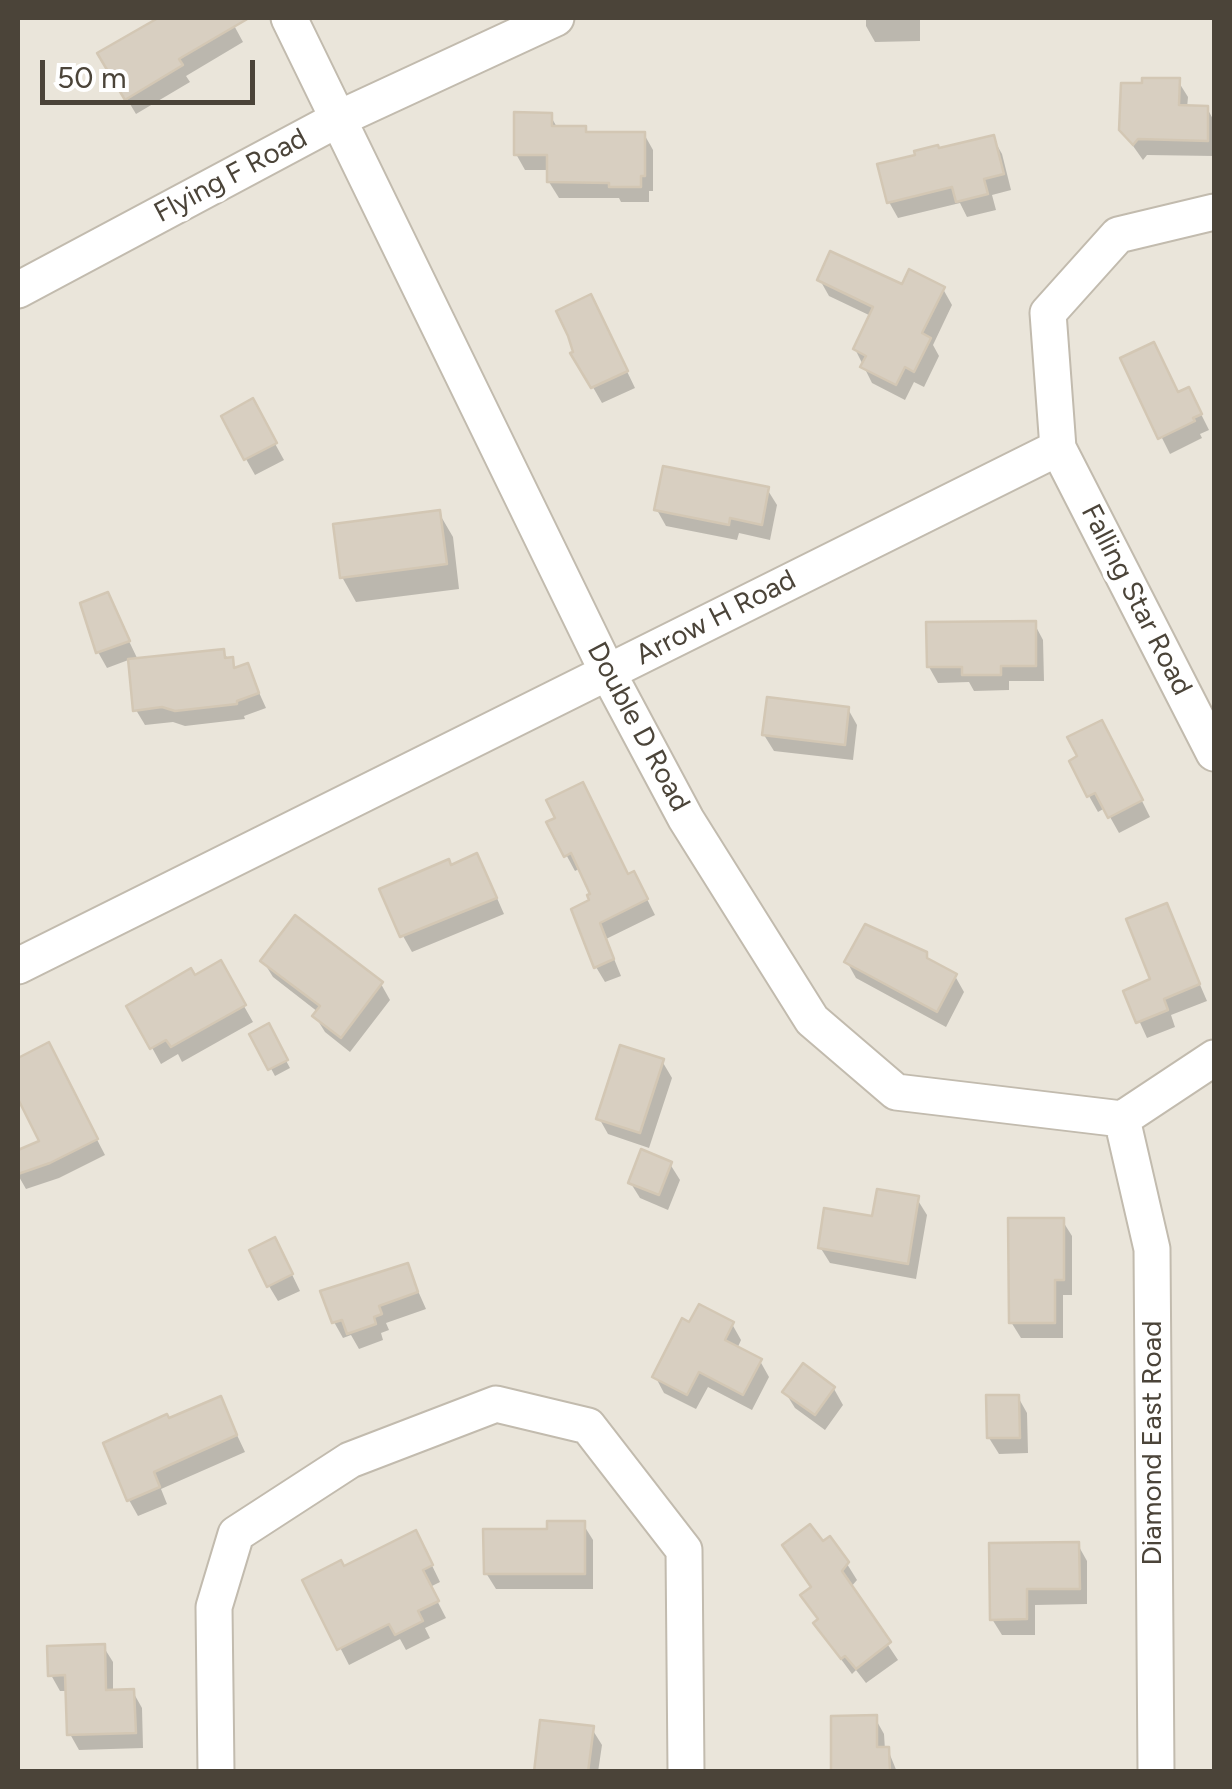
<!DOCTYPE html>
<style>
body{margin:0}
#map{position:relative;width:1232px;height:1789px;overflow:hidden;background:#f6f3ec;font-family:Figtree,sans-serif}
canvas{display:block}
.frame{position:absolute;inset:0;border:20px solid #4b4439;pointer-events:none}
.scale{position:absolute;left:40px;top:60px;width:215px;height:45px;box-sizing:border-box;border:5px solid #4b4439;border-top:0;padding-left:12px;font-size:30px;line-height:35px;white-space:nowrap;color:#4b4439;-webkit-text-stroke:8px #fff;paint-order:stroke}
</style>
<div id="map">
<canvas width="1232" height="1789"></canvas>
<div class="frame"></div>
<div class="scale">50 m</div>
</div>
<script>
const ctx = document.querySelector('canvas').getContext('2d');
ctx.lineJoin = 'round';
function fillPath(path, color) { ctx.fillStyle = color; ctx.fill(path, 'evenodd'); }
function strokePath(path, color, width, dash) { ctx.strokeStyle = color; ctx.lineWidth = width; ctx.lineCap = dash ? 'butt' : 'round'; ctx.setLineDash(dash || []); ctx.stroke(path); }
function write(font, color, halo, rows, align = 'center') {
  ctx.font = font + ' Figtree,sans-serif'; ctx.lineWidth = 9; ctx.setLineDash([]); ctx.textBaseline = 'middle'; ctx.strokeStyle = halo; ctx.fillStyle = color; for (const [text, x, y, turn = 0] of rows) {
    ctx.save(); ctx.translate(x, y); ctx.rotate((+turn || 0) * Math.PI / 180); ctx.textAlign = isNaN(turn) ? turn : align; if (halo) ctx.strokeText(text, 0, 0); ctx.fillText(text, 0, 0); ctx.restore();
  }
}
fillPath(new Path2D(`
 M18,18H1214V1771H18Z`), '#eae5da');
fillPath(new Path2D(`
 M162,18H230L243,42L186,76L190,82L136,114L100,54Z
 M866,18H920V41L875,42L866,26Z
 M1178,81L1188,97L1187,108H1207L1214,121V156L1147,155L1143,160L1121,129Z
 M550,115L558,129H584L587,134H644L653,150V191H649V202H621L619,198H559L549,182V170H525L516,154Z
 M993,138L1002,154L1011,190L992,195L996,210L967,217L960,203L898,218L889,202L938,151Z
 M820,280L943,289L952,305L933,345L939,356L924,387L914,382L905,400L872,383L855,349L871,316L829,296Z
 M599,313L635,388L602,403L574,354Z
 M1123,360L1197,406L1209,430L1200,434L1202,438L1170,454Z
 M252,402L284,460L255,475L246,459Z
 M767,489L777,505L770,540L739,533L737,540L666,526L657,510Z
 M439,513L453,537L459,589L356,602L342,577Z
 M107,595L138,660L223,652L237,670L247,666L266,708L244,716L245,719L185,726L173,722L145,725L136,710L131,659L107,668L98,652Z
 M1034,623L1043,640L1044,681H1009V690L974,691L969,682L938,683L929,667Z
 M848,709L857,725L853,760L774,751L764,735Z
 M1111,739L1150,817L1119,833L1105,808L1098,812L1089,796Z
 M558,819L642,889L655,915L606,939L621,976L605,982L596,967L594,895L581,868L575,871L549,823Z
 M451,868L486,873L504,914L412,952L403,936Z
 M1166,906L1207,1001L1171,1015L1175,1027L1147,1038L1126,992L1153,981Z
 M925,954L931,963L955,976L964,992L946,1027L856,978L847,962Z
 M263,961L381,984L390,1000L350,1052L325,1032L315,1016L318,1012L273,977Z
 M220,964L253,1022L182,1062L178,1054L161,1064L129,1006Z
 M268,1027L290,1068L275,1076L253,1035Z
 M48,1045L105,1155L59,1178L26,1189L18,1175V1153L42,1143L18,1094V1061Z
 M662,1061L672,1078L649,1148L608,1134L599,1118Z
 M670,1164L680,1180L668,1210L640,1198L630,1182Z
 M917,1199L927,1215L916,1279L830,1263L820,1247Z
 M1062,1220L1072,1236V1295H1063V1338H1021L1011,1322Z
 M283,1256L300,1291L278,1301L269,1286Z
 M407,1266L426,1309L386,1323L389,1330L381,1333L383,1340L359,1349L351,1335L343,1338L334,1322Z
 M732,1324L741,1340L737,1349L760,1361L769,1377L752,1410L708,1387L696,1409L664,1393L655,1376Z
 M834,1389L843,1405L825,1430L795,1408L785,1392Z
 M1018,1397L1027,1413L1028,1453L999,1454L989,1438Z
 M220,1399L245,1452L161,1489L167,1504L138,1516L129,1500L168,1421Z
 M583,1524L593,1540V1589H496L486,1573L550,1531Z
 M822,1545L847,1564L857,1580L850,1588L898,1660L866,1683L856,1670L852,1674L826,1639L820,1621L813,1588Z
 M1078,1545L1087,1561V1604L1035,1605V1635H1002L992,1619Z
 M424,1549L440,1582L430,1587L446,1618L425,1628L430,1638L406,1650L400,1639L349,1665L306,1581Z
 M103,1646L113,1662V1692H133L142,1708L143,1748L79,1750L70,1734L68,1691H60L51,1675Z
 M875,1718L884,1734L885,1750H888L897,1772H834Z
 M592,1729L602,1745L598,1772H537Z`), '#0003');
const building = new Path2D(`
 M158,18H249L179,59L183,65L125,100L97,53Z
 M1142,78H1180L1179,105L1208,106V141L1138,139L1133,145L1119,130L1121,83H1142Z
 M514,112L552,113V126H586V132H645V176H641V187H609V183L547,182V155H514Z
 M994,135L1004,174L984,179L988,194L956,202L952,187L887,203L877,164L915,155L914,151L938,145L939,148Z
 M830,251L902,284L909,269L945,287L922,333L931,338L914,372L905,367L896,385L860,367L866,356L853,349L873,307L817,280Z
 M591,294L628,371L591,388L570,353L573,352L568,336L556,311Z
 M1154,342L1178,392L1189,387L1202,414L1193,418L1195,421L1158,439L1120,358Z
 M253,398L277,443L244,460L221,416Z
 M663,466L769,487L762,525L730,518L729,525L654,510Z
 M440,510L447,564L340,578L333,524Z
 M108,592L130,641L96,653L80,603Z
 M1036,621V666H1001V675H962V667H927L926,622Z
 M224,649L225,658L233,657L234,668L248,663L259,693L237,701V704L175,711L162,707L133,711L128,659Z
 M767,697L849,707L845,745L762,735Z
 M1102,720L1143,800L1108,818L1095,793L1087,797L1069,761L1077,756L1067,737Z
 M583,782L628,874L634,871L648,899L600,923L614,959L594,968L571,909L589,900L587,895L590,894L571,853L564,857L546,822L555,818L546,800Z
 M477,853L497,898L400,937L379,889L449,859L451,865Z
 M1167,903L1200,984L1164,999L1168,1010L1136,1023L1123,991L1150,979L1126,919Z
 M295,915L383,982L341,1038L312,1016L320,1006L260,961Z
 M865,924L927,952V958L957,974L937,1012L844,962Z
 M221,960L246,1005L171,1047L166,1040L150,1049L126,1006L191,968L195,975Z
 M269,1023L288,1060L268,1070L249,1034Z
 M49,1042L98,1139L50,1163L18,1174V1150L39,1141L18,1099V1058Z
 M620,1045L664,1059L640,1133L596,1119Z
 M641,1149L672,1162L659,1195L628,1183Z
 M877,1189L919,1196L908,1264L818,1248L824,1208L872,1216Z
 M1008,1218H1064V1280H1055V1323H1009Z
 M275,1237L293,1274L267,1287L249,1250Z
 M408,1263L418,1292L379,1306L382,1314L374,1317L376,1324L347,1334L342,1320L332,1323L320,1291Z
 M699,1304L734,1322L725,1340L762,1359L743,1395L699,1372L687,1395L652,1377L682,1318L689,1322Z
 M803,1363L835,1387L815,1415L782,1392Z
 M986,1395H1019L1020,1438H987Z
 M221,1396L237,1435L154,1472L160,1487L127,1501L103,1443L167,1414L169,1418Z
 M547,1521H585V1574H484L483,1529H547Z
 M810,1524L823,1541L830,1536L849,1562L842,1571L891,1642L856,1669L845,1656L841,1659L813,1623L818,1619L800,1595L811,1587L782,1545Z
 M416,1530L433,1565L423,1570L439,1601L418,1611L423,1621L395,1635L389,1624L337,1650L302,1580L341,1560L344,1566Z
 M1079,1542L1080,1589H1027V1619L990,1620L989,1543Z
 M105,1644L106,1690L134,1689L136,1733L67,1735L65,1675L48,1676L47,1646Z
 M877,1715V1747H889L890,1772H831V1716Z
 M540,1720L594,1726L588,1772H534Z`);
fillPath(building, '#d8cfc1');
strokePath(building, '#d3c7b4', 2.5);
const minor = new Path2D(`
 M289,18L608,673L686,819L812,1020L896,1092L1122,1119L1214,1058
 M18,290L340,118L556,18
 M1058,448L1214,753
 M18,966L1058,448L1048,313L1118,235L1214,212
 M1122,1119L1152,1249L1156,1772
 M216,1772L214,1607L236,1534L350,1460L496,1404L588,1426L684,1550L686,1772`);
strokePath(minor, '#c2bbae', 39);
strokePath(minor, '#fff', 35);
write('28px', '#4b4439', '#fff', [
 ["Flying F Road",231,176,-28],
 ["Falling Star Road",1136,600,63],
 ["Arrow H Road",716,618,-27],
 ["Double D Road",638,727,62],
 ["Diamond East Road",1153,1443,-90]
]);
</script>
